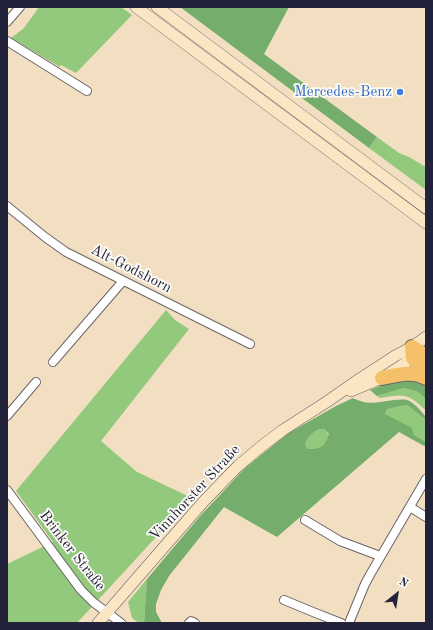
<!DOCTYPE html>
<meta charset="utf-8">
<style>
body{margin:0}
#map{position:relative;width:433px;height:630px;overflow:hidden;background:#f2dfc1;font-family:"Old Standard TT",serif}
canvas{display:block}
.frame{position:absolute;inset:0;border:8px solid #22223b;pointer-events:none}
.north{position:absolute;left:377px;top:574px;width:40px;height:40px;-webkit-text-stroke:3px #fdfcf7;paint-order:stroke;rotate:30deg;font-size:11px;font-weight:700;line-height:16px;text-align:center;color:#22223b}
.north::after{content:'';display:block;margin:auto;width:14px;height:18px;background:#22223b;clip-path:polygon(50% 0,100% 100%,50% 72%,0 100%)}
</style>
<div id="map">
<canvas width="433" height="630"></canvas>
<div class="frame"></div>
<div class="north">N</div>
</div>
<script>
const ctx = document.querySelector('canvas').getContext('2d');
ctx.lineJoin = 'round';
function fillPath(path, color) { ctx.fillStyle = color; ctx.fill(path, 'evenodd'); }
function strokePath(path, color, width, dash) { ctx.strokeStyle = color; ctx.lineWidth = width; ctx.lineCap = dash ? 'butt' : 'round'; ctx.setLineDash(dash || []); ctx.stroke(path); }
function write(font, color, halo, rows, align = 'center') {
  ctx.font = font + ' "Old Standard TT",serif'; ctx.lineWidth = 3.5; ctx.setLineDash([]); ctx.textBaseline = 'middle'; ctx.strokeStyle = halo; ctx.fillStyle = color; for (const [text, x, y, turn = 0] of rows) {
    ctx.save(); ctx.translate(x, y); ctx.rotate((+turn || 0) * Math.PI / 180); ctx.textAlign = isNaN(turn) ? turn : align; if (halo) ctx.strokeText(text, 0, 0); ctx.fillText(text, 0, 0); ctx.restore();
  }
}
fillPath(new Path2D(`
 M39,7H121L132,15L76,73L61,65L60,67L11,38L24,28Z
 M377,137L399,153L409,157L426,167V190L369,148Z
 M166,310L175,320L189,329L101,441L137,472L192,498L77,623H7V564L53,542L16,491Z
 M404,388L418,392L426,400V411C408,393 404,394 380,398L377,396Z
 M407,405L426,420V442L414,435L385,414L387,409Z
 M319,429H324L329,435C324,448 322,448 308,449L305,445C309,435 310,434 319,429Z
 M147,579L144,623H139L132,618L128,602Z`), '#92c97c');
fillPath(new Path2D(`
 M180,7H289L264,54L377,137L369,148Z
 M406,379L420,382L426,385V400L418,392L404,388L377,396L370,390L383,385Z
 M353,398C369,406 377,402 394,400C398,400 403,399 407,400C414,402 421,411 426,417V420L407,405L387,409L385,414L412,428L414,435L426,442V447L399,432L277,537L224,507L169,576L161,590L156,604V612L162,623H144L147,579L201,515L219,496L245,468L287,434L336,406ZM319,429H324L329,434C324,448 322,448 308,449L305,445C308,436 311,434 319,429Z`), '#75ad6c');
const street = new Path2D(`
 M7,22L20,7
 M7,41L87,91
 M7,206L45,237L66,252L250,344
 M53,362L123,281
 M7,416L36,382
 M7,490L81,590L93,602L121,623
 M410,507L426,517
 M305,520L340,541L380,556
 M284,600L313,612L341,623
 M189,623L191,621L195,623
 M349,623L365,584L371,573L426,479`);
const secondary = new Path2D(`
 M136,7L426,223
 M157,7L426,208
 M351,391L382,378L413,358L421,355
 M98,623L204,501L238,466L263,445L283,430L328,401L361,378L395,356L412,347L426,337`);
const highway = new Path2D(`
 M412,347L413,358L426,375
 M412,347L423,354L426,358
 M382,378C397,375 412,370 426,378`);
strokePath(street, '#6b646a', 10);
strokePath(secondary, '#6b646a', 12);
strokePath(highway, '#6b646a', 16);
strokePath(street, '#fff', 8);
strokePath(secondary, '#fbe6c3', 11);
strokePath(highway, '#f4c16a', 14);
for (const [x, y, r, color] of [
 [400,92,4,"#3f7fe0"]
]) { const dot = new Path2D(); dot.arc(x, y, r, 0, 2 * Math.PI); ctx.fillStyle = color; ctx.fill(dot); strokePath(dot, '#fdfcf7', 1.5); }
write('15px', '#366cbe', '#fdfcf7', [
 ["Mercedes-Benz",392,92]
], 'right');
write('15px', '#22223b', '#fdfcf7', [
 ["Alt-Godshorn",131,269,27],
 ["Vinnhorster Straße",195,493,-47],
 ["Brinker Straße",72,551,52]
]);
</script>
